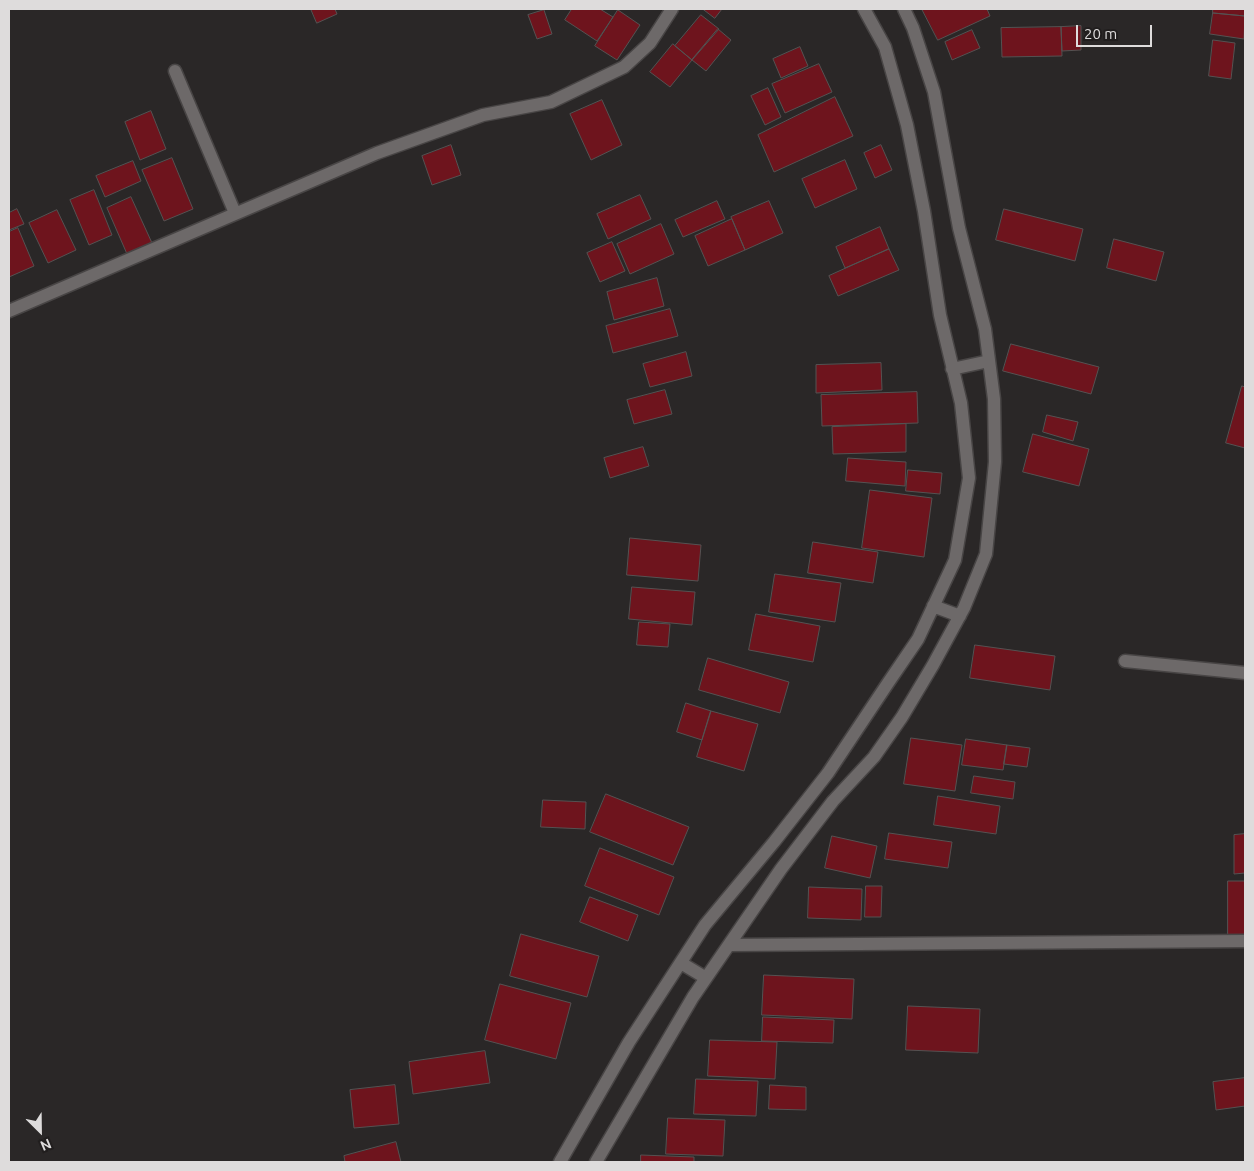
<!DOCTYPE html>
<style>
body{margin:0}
#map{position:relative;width:1254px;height:1171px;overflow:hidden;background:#2a2727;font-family:Ubuntu,sans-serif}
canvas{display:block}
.frame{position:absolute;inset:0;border:10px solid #dedcdc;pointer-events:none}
.north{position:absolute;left:15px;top:1106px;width:50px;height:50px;-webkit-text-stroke:4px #211e1e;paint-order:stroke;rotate:157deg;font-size:14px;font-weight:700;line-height:20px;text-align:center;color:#dedcdc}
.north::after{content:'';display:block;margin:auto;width:18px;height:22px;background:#dedcdc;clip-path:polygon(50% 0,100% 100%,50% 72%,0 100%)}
.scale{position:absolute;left:1076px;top:25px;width:76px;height:22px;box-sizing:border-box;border:2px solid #dedcdc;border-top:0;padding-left:6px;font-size:15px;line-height:18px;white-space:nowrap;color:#dedcdc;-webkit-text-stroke:4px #211e1e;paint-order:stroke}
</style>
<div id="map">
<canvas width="1254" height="1171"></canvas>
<div class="frame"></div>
<div class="north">N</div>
<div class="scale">20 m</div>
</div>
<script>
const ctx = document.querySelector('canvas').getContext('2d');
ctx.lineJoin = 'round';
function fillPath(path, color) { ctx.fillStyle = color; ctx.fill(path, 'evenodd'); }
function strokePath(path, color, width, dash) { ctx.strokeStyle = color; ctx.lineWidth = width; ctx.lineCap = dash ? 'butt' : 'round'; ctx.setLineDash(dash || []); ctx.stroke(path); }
const building = new Path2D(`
 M311,9H335L337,14L317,23Z
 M572,9H600L613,17L597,41L565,20Z
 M703,9H722L715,18Z
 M922,9H987L990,16L938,40Z
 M1213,9H1245V16L1213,13Z
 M544,10L552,34L537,39L528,15Z
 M618,10L640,25L617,60L595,46Z
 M1213,13L1245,16L1244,39L1210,34Z
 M701,15L719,29L692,60L675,46Z
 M1081,26V50L1062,51L1061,27Z
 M1061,27L1062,56L1002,57L1001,28Z
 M718,29L731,40L706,71L692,60Z
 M972,30L980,48L952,60L945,42Z
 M1213,40L1235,43L1231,79L1209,76Z
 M673,44L692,60L670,87L650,72Z
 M800,47L808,66L781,78L773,59Z
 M819,64L832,92L785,113L772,84Z
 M768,88L781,117L765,125L751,96Z
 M835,97L853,136L774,172L758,135Z
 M602,100L622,145L591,160L570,114Z
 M151,111L166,149L140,160L125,122Z
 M451,145L461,175L432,185L422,156Z
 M881,145L892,170L875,178L864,153Z
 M172,158L193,209L164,221L142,170Z
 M845,160L857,189L815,208L802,179Z
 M133,161L141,181L105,197L96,176Z
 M94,190L112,235L89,245L70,200Z
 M640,195L651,219L608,239L597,214Z
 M131,197L152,243L127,254L107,208Z
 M717,201L725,219L683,237L675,220Z
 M769,201L783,233L745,250L731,217Z
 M17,209L24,224L9,230V213Z
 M1004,209L1083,229L1075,261L996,240Z
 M57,210L76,250L48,263L29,223Z
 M732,219L745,250L708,266L695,236Z
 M661,224L674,254L630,274L617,244Z
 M880,227L889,249L845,268L836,247Z
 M18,228L34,266L9,277V232Z
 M1114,239L1164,252L1156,281L1107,268Z
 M612,242L625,271L600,282L587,253Z
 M889,249L899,270L838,296L829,276Z
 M657,278L664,306L614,320L607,292Z
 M670,309L678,336L613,353L606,326Z
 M1011,344L1099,367L1091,394L1003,371Z
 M686,352L692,376L650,387L643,364Z
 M881,363L882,390L816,393V365Z
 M1242,386L1245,387V448L1226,443Z
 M665,390L672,414L634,424L627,400Z
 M917,392L918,423L822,426L821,395Z
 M1047,415L1078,422L1073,441L1043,432Z
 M906,424V452L833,454L832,427Z
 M1033,434L1089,449L1079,486L1023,472Z
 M643,447L649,466L610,478L604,458Z
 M848,458L906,462L905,486L846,481Z
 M908,470L942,473L940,494L906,491Z
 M870,490L932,498L924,557L862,548Z
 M630,538L701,545L698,581L627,575Z
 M813,542L878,552L873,583L808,573Z
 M775,574L841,583L835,622L769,612Z
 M632,587L695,592L692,625L629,619Z
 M756,614L820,626L813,662L749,650Z
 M639,622L670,624L668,647L637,645Z
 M975,645L1055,656L1050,690L970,678Z
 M708,658L789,682L780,713L699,690Z
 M686,703L711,711L702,740L677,732Z
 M711,711L758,724L744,771L697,757Z
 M911,738L962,745L955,791L904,784Z
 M966,739L1007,745L1003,770L962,765Z
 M1007,745L1030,748L1027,767L1004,764Z
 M974,776L1015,782L1013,799L971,793Z
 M606,794L689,827L673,865L590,832Z
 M938,796L1000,806L996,834L934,825Z
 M543,800L586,802L585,829L541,827Z
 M889,833L952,842L948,868L885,859Z
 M1245,834V873L1234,874V835Z
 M832,836L877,846L870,878L825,868Z
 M600,848L674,877L659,915L585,886Z
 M1228,881H1245V939H1228Z
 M866,886H882L881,917H865Z
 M809,887L862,889L861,920L808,918Z
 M590,897L638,915L628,941L580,922Z
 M521,934L599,956L587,997L510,976Z
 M764,975L854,979L852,1019L762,1015Z
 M500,984L571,1003L556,1059L485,1040Z
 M908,1006L980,1009L978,1053L906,1050Z
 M763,1017L834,1020L833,1043L762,1041Z
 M710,1040L777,1042L775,1079L708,1076Z
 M485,1051L490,1083L413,1094L409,1062Z
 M1245,1078V1106L1216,1110L1213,1082Z
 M696,1079L758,1081L756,1116L694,1114Z
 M395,1085L399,1124L354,1128L350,1090Z
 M770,1085L806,1087V1110L769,1109Z
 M668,1118L725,1120L723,1156L666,1154Z
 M396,1142L401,1162H345L344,1156Z
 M641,1155L694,1157V1162H641Z`);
fillPath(building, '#6e141d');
strokePath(building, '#555252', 1);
const street = new Path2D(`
 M175,71L235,213
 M9,311L377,153L483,115L551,102L624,67L650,43L672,9
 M952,369L989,361
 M933,606L960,616
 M1125,661L1245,673
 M729,945L1245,941
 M681,963L706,978
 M560,1162L629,1042L705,925L774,842L828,773L888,683L918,639L955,560L969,478L961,403L940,315L924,211L907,125L885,47L864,9
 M596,1162L693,997L781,869L833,801L874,757L902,717L933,665L964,608L986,554L995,462L994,399L985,329L959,228L934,92L913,28L904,9`);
strokePath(street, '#484545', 15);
strokePath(street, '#6d6969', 12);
</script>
